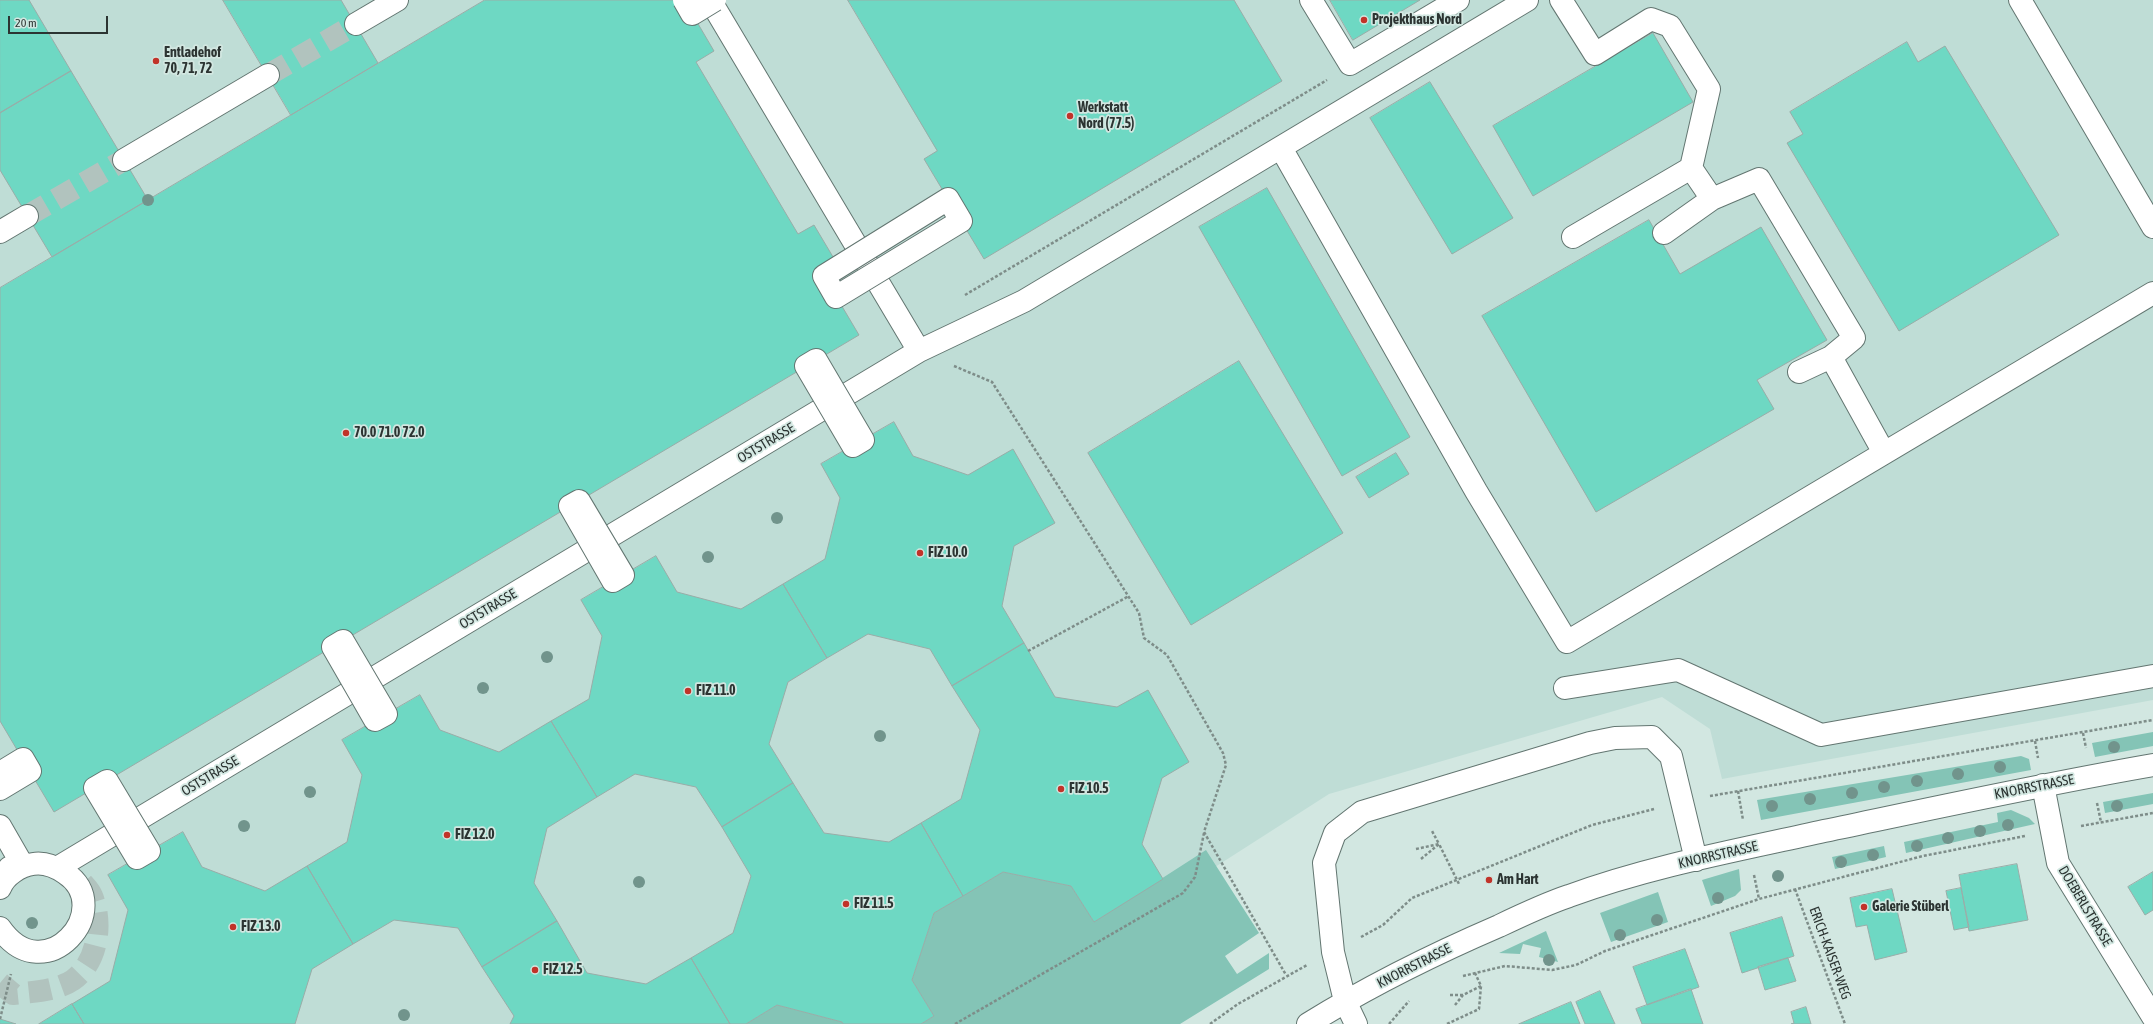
<!DOCTYPE html>
<meta charset="utf-8">
<style>
body{margin:0}
#map{position:relative;width:2153px;height:1024px;overflow:hidden;background:#d2e7e1;font-family:"Asap Condensed",sans-serif}
canvas{display:block}
.scale{position:absolute;left:8px;top:16px;width:100px;height:18px;box-sizing:border-box;border:2px solid #2c3432;border-top:0;padding-left:5px;font-size:12px;line-height:14px;white-space:nowrap;color:#2c3432;-webkit-text-stroke:3px #d2e7e1;paint-order:stroke}
</style>
<div id="map">
<canvas width="2153" height="1024"></canvas>
<div class="scale">20 m</div>
</div>
<script>
const ctx = document.querySelector('canvas').getContext('2d');
ctx.lineJoin = 'round';
function fillPath(path, color) { ctx.fillStyle = color; ctx.fill(path, 'evenodd'); }
function strokePath(path, color, width, dash) { ctx.strokeStyle = color; ctx.lineWidth = width; ctx.lineCap = dash ? 'butt' : 'round'; ctx.setLineDash(dash || []); ctx.stroke(path); }
function write(font, color, halo, rows, align = 'center') {
  ctx.font = font + ' "Asap Condensed",sans-serif'; ctx.lineWidth = 3.5; ctx.setLineDash([]); ctx.textBaseline = 'middle'; ctx.strokeStyle = halo; ctx.fillStyle = color; for (const [text, x, y, turn = 0] of rows) {
    ctx.save(); ctx.translate(x, y); ctx.rotate((+turn || 0) * Math.PI / 180); ctx.textAlign = isNaN(turn) ? turn : align; if (halo) ctx.strokeText(text, 0, 0); ctx.fillText(text, 0, 0); ctx.restore();
  }
}
fillPath(new Path2D(`
 M0,0H2153V700L1722,779L1710,729L1662,697L1329,794L970,1024H0Z`), '#bfddd6');
fillPath(new Path2D(`
 M2153,732V746L2095,757L2092,743Z
 M2021,756L2029,759L2031,770L1761,820L1757,800Z
 M2153,793V804L2105,813L2103,802Z
 M2011,810L2029,818L2035,824L1906,853L1904,842L1998,822L1997,813Z
 M1884,846L1886,857L1835,869L1832,857Z
 M1206,850L1259,933L1225,956L1237,974L1269,953V969L1180,1024H921L934,1016L912,980L934,913L1003,872L1071,886L1094,922Z
 M1739,869L1741,890L1735,896L1711,906L1702,880Z
 M1658,892L1668,922L1611,942L1600,913Z
 M1546,931L1558,962L1539,957L1541,948L1523,944L1520,954L1499,953Z
 M777,1005L842,1022L843,1024H746Z`), '#84c4b6');
const building = new Path2D(`
 M0,0H29L71,71L0,113Z
 M223,0H341L378,63L291,115Z
 M485,0H684L714,51L696,62L798,234L814,225L839,267L824,276L859,335L54,812L0,721V288Z
 M848,0H1234L1282,81L984,259L924,159L937,151Z
 M1330,0H1420L1353,40Z
 M1653,33L1693,102L1533,196L1493,126Z
 M1907,42L1918,62L1945,46L2059,235L1899,331L1787,143L1803,134L1790,112Z
 M71,71L148,200L52,257L0,170V113Z
 M1430,82L1513,218L1452,254L1370,118Z
 M1267,188L1410,437L1342,476L1199,227Z
 M1649,220L1680,274L1761,227L1827,340L1757,380L1774,409L1596,512L1482,316Z
 M1239,361L1343,533L1191,625L1088,453Z
 M894,422L913,456L968,475L1013,449L1055,523L1014,546L1002,606L1024,643L952,686L930,649L868,634L827,658L783,584L825,559L840,498L821,464Z
 M1396,453L1409,474L1369,498L1356,477Z
 M656,556L677,592L741,609L783,584L827,658L788,682L769,744L793,783L722,827L696,787L635,774L597,797L551,721L589,699L602,636L581,600Z
 M1024,643L1055,697L1117,707L1148,690L1189,762L1162,778L1142,844L1163,879L1094,922L1071,886L1003,872L963,896L921,823L961,799L980,730L952,686Z
 M420,695L440,730L499,752L551,721L597,797L547,828L534,883L557,921L482,967L458,928L394,920L353,944L307,866L347,842L362,775L342,740Z
 M793,783L824,833L889,842L921,823L963,896L934,913L912,980L934,1016L921,1024H843L842,1022L777,1005L746,1024H730L691,958L733,933L751,876L722,827Z
 M183,832L202,867L265,891L307,866L353,944L312,969L295,1024H84L72,1004L110,981L128,910L108,875Z
 M2017,864L2028,920L1969,931L1959,875Z
 M2153,872V910L2145,915L2128,887Z
 M1961,888L1969,927L1954,930L1946,891Z
 M1892,889L1907,952L1875,960L1867,925L1856,927L1850,898Z
 M1782,917L1794,956L1742,973L1730,933Z
 M557,921L587,973L646,984L691,958L730,1024H510L514,1016L482,967Z
 M1685,949L1699,987L1647,1005L1633,967Z
 M1788,958L1796,981L1765,990L1758,967Z
 M1691,989L1703,1024H1642L1636,1009Z
 M1600,991L1615,1024H1585L1576,1002Z
 M1571,1002L1580,1024H1519Z
 M72,1004L84,1024H39Z
 M1806,1007L1811,1024H1791L1794,1023L1791,1012Z
 M0,1019L16,1024H0Z`);
fillPath(building, '#6ed8c3');
strokePath(building, '#99ada8', 1);
strokePath(new Path2D(`
 M268,75L356,24
 M27,216L124,160
 M0,983L13,994C31,992 57,991 73,980C98,962 103,923 92,896C90,890 84,885 81,881`), '#b1c3be', 22, [22, 11]);
const minor = new Path2D(`
 M710,0L919,351
 M1311,0L1350,64L1458,0
 M1561,0L1595,54L1651,19L1670,26L1709,89L1691,168L1712,199L1759,179L1854,338L1831,357L1884,453
 M2020,0L2153,227
 M356,24L397,0
 M1281,148L1476,491L1567,642L2153,293
 M124,160L268,75
 M0,232L27,216
 M1664,233L1712,199
 M1573,237L1691,168
 M1799,372L1831,357
 M1565,688L1678,670L1821,735L2153,676
 M0,773L23,759L30,771L0,789
 M2043,785L2058,863L2153,1017
 M0,826L23,866L9,868
 M57,868L919,351L1024,301L1527,0
 M0,888C5,875 20,866 33,864C45,862 56,867 65,873C118,908 45,993 0,928
 M1308,1024C1369,986 1434,954 1499,926C1522,915 1545,904 1569,896C1651,866 1739,850 1824,831C1934,808 2043,784 2153,765
 M1356,1024L1345,1001L1333,952L1324,863L1335,833L1362,812L1590,743L1615,738L1652,737L1671,756L1696,860`);
strokePath(minor, '#637671', 24);
strokePath(new Path2D(`
 M965,295L1327,80
 M954,366L992,382L1139,613L1144,638L1167,655L1223,753L1226,765L1204,832L1286,975
 M1028,651L1129,596
 M2083,733L2086,748
 M2035,741L2038,758
 M1738,791L1743,820
 M1710,796L2153,720
 M2097,803L2101,822
 M2081,826L2153,813
 M1416,849L1439,844L1459,884
 M1421,859L1439,844L1432,831
 M1754,875L1759,899
 M1795,889L1845,1024
 M1361,937L1383,925L1412,898L1592,825L1654,809
 M1463,976L1505,966L1552,970L1576,965L1605,951L1759,899L1923,856L2025,836
 M1450,995H1463
 M1455,1005L1463,995L1481,986
 M0,1019L11,974
 M955,1024L1183,893L1195,877L1204,833
 M1210,1024L1238,1004L1307,965
 M1389,1024L1409,1001
 M1447,1024L1479,1009L1481,986L1475,973`), '#7e8d89', 2.5, [3, 2]);
strokePath(minor, '#fff', 22);
const minorBridge = new Path2D(`
 M684,0L692,14L715,0
 M948,199L961,221L836,297L824,276Z
 M816,360L863,440L853,446L806,366Z
 M579,501L623,575L613,581L570,506Z
 M343,641L386,714L375,720L333,647Z
 M107,781L149,851L137,858L95,788Z`);
strokePath(minorBridge, '#637671', 24, []);
strokePath(minorBridge, '#fff', 22);
ctx.fillStyle = '#71948c';
for (const [x, y] of [
 [148,200],
 [777,518],
 [708,557],
 [547,657],
 [483,688],
 [880,736],
 [2114,747],
 [2000,767],
 [1958,774],
 [1917,781],
 [1884,787],
 [310,792],
 [1852,793],
 [1810,799],
 [1772,806],
 [2117,806],
 [2008,825],
 [244,826],
 [1980,831],
 [1948,838],
 [1917,846],
 [1873,855],
 [1841,862],
 [1778,876],
 [639,882],
 [1718,898],
 [1657,920],
 [32,923],
 [1620,935],
 [1549,960],
 [404,1015]
]) { ctx.beginPath(); ctx.arc(x, y, 6, 0, 2 * Math.PI); ctx.fill(); }
for (const [x, y, r, color] of [
 [1364,20,4,"#c13329"],
 [156,61,4,"#c13329"],
 [1070,116,4,"#c13329"],
 [346,433,4,"#c13329"],
 [920,553,4,"#c13329"],
 [688,691,4,"#c13329"],
 [1061,789,4,"#c13329"],
 [447,835,4,"#c13329"],
 [1489,880,4,"#c13329"],
 [846,904,4,"#c13329"],
 [1864,907,4,"#c13329"],
 [233,927,4,"#c13329"],
 [535,970,4,"#c13329"]
]) { const dot = new Path2D(); dot.arc(x, y, r, 0, 2 * Math.PI); ctx.fillStyle = color; ctx.fill(dot); strokePath(dot, '#d2e7e1', 1.5); }
write('bold 14px', '#2c3432', '#d2e7e1', [
 ["Projekthaus Nord",1372,20],
 ["Entladehof",164,53],
 ["70, 71, 72",164,69],
 ["Werkstatt",1078,108],
 ["Nord (77.5)",1078,124],
 ["70.0 71.0 72.0",354,433],
 ["FIZ 10.0",928,553],
 ["FIZ 11.0",696,691],
 ["FIZ 10.5",1069,789],
 ["FIZ 12.0",455,835],
 ["Am Hart",1497,880],
 ["FIZ 11.5",854,904],
 ["Galerie Stüberl",1872,907],
 ["FIZ 13.0",241,927],
 ["FIZ 12.5",543,970]
], 'left');
write('14px', '#2c3432', '#d2e7e1', [
 ["OSTSTRASSE",766,443,-31],
 ["OSTSTRASSE",488,609,-31],
 ["OSTSTRASSE",210,776,-31],
 ["KNORRSTRASSE",2034,787,-11],
 ["KNORRSTRASSE",1718,855,-13],
 ["DOEBERLSTRASSE",2085,906,59],
 ["ERICH-KAISER-WEG",1830,953,70],
 ["KNORRSTRASSE",1414,966,-27]
]);
</script>
